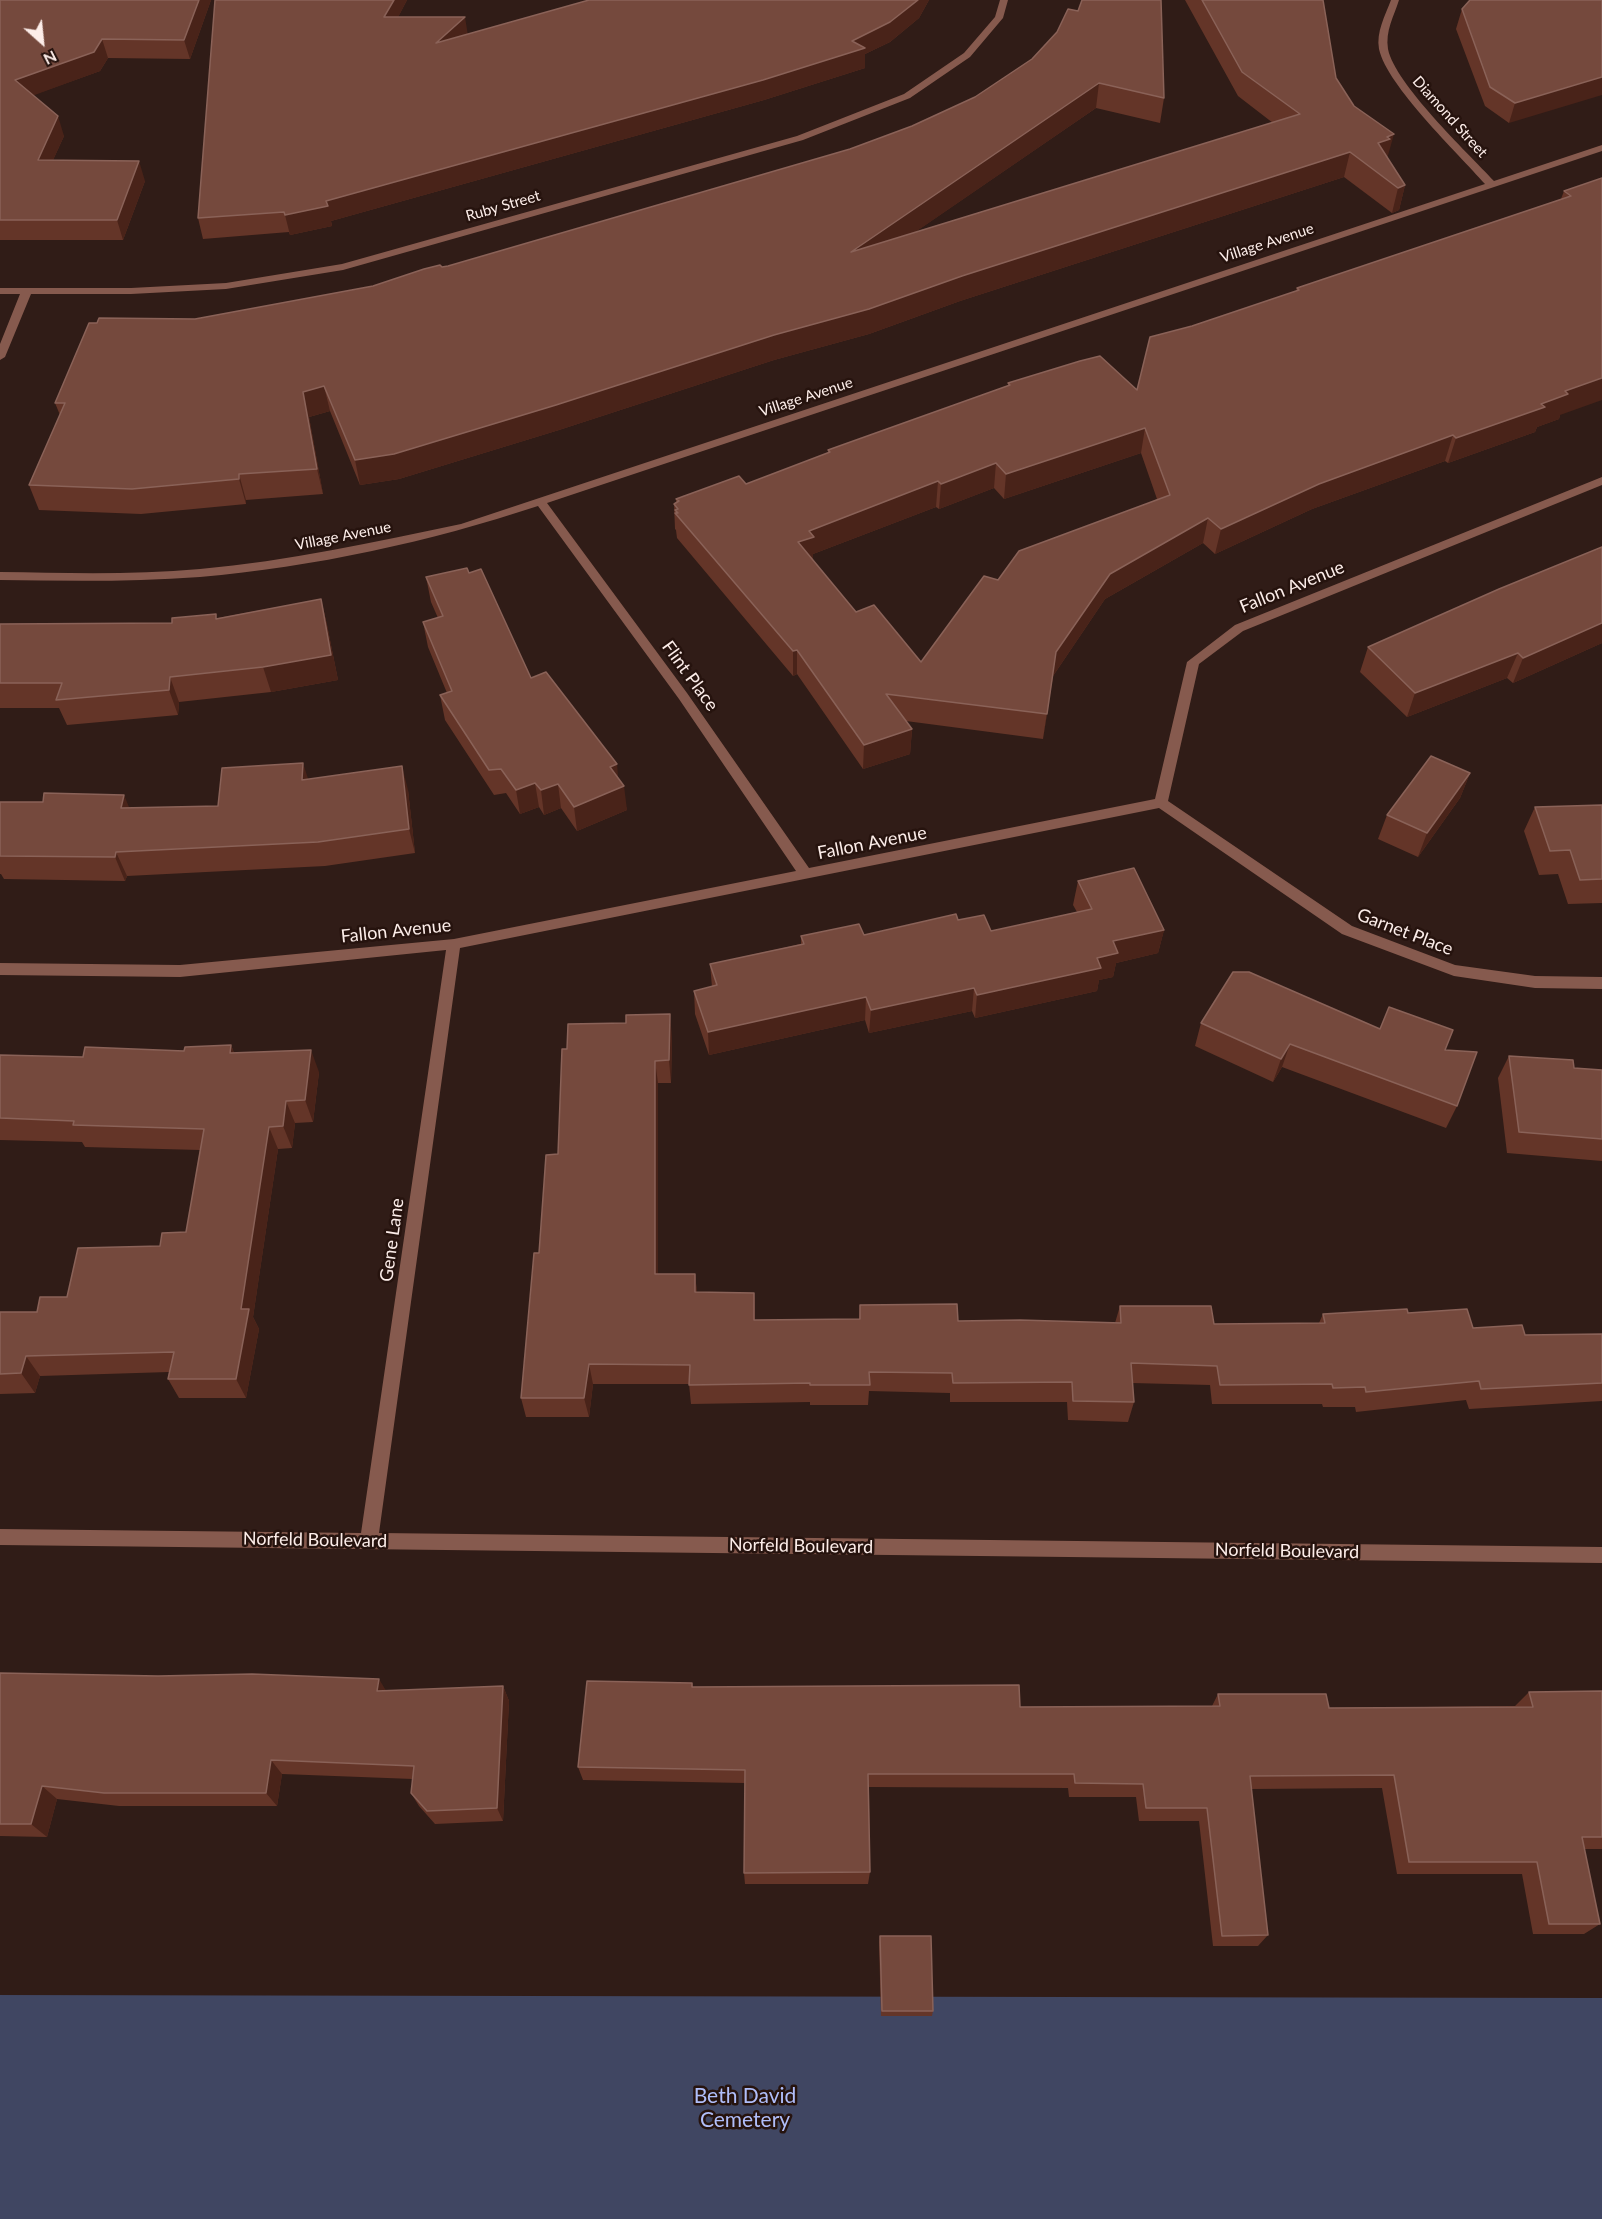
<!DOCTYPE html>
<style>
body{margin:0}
#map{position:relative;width:1602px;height:2219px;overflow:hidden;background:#301c17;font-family:Lato,sans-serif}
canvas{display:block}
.north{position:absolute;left:12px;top:12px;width:60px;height:60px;-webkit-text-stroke:4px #26130e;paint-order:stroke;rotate:153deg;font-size:16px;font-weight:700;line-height:24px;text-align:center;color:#fcede9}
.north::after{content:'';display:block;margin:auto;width:21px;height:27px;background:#fcede9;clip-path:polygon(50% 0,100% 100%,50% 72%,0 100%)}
</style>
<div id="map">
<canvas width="1602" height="2219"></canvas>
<div class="north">N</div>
</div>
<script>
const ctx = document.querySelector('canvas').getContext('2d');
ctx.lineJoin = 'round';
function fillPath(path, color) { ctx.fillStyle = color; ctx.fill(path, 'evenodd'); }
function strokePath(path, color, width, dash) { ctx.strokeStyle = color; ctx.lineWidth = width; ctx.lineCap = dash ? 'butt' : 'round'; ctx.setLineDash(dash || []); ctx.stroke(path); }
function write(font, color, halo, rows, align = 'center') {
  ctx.font = font + ' Lato,sans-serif'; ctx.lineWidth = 5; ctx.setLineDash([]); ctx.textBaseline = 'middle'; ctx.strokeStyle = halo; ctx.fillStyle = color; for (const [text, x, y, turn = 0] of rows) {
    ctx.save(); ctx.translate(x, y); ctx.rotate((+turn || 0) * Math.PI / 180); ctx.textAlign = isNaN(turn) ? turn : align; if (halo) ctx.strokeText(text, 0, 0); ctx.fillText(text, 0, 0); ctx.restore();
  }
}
fillPath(new Path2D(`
 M0,1995L1602,1998V2219H0Z`), '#404662');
fillPath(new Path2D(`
 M1000,0H1008L1003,18L970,57L910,98L803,140L343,270L226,289L131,294H31L5,357L0,360V344L20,294H0V288H131L226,283L342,264L797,136L904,94L964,53L995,17Z
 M1391,0H1399C1394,16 1385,31 1388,49C1395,84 1467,152 1494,181L1602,145V151L547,503L687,693L809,868L1155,799L1187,662L1235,625L1602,477V485L1243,631L1199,664L1168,801L1352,926L1455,965L1535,976L1602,977V989L1535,988L1454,976L1342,934L1159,808L460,948L379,1533L1602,1547V1563L0,1545V1529L361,1533L446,950L180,977L0,975V963L180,965L454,939L796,871L679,699L538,506C429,542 314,567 200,577C134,582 67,581 0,580V572C67,573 134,575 200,569C288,561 375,542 461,524L1485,184C1458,153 1387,86 1379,49C1376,32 1385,16 1391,0Z`), '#865a4e');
fillPath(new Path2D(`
 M0,0H211L190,59L108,58L100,71L33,95L64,136L53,160L145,181L123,240H0Z
 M215,0H407L398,17L468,34L589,0H929L919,18L890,42L865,54V68L764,100L331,221L332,226L290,235L289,232L203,239L198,218Z
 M1185,0H1323L1336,78L1405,185L1399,210L1392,213L1344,177L960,301L869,334L774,360L559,430L399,479L360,485L330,411L309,417L323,494L246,500V504L141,514L39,510L29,485L60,415L55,403L195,319L373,286L448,266L850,149L912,126L975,97L1032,59L1164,98L1160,123L1096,108L915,232L1273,123L1238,96Z
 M1602,0L1509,123L1485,106L1456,29L1462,9Z
 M1602,178L1560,415L1559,419L1537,427L1535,432L1448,463L1445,461L1312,509L1215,554L1203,543L1105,599L1053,676L1043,739L906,721L912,729L910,754L863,769L797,674L793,676L677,538L676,530L675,529L674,504L676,502V499L746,484L828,453V450L1008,386V383L1137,390L1192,326L1296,291L1297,288L1561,199L1564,191ZM1141,453L1157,499L998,580L921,662L856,612L813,561V554L936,507L939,509L994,488L1004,499Z
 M1602,547V643L1513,683L1507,678L1407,717L1360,672L1368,647Z
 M426,577L531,678L618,778L627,810L577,831L561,808L544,815L539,807L520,814L506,793L494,795L445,720L440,695L447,693L428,647L423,622L438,618L431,602Z
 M321,599L327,625L338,680L271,692L179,702L178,715L67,725L59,708H0V624L172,623L218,618Z
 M1470,773L1460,798L1418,857L1378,839L1387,815Z
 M308,779L408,790L415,853L325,866L127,876L125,881L4,879L1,874H0V802L130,808L218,806Z
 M1602,805V903L1568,904L1558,874L1539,875L1524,831L1535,807Z
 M1078,881L1164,930L1158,953L1116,963L1113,977L1099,980L1097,991L975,1018L972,1011L869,1033L865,1020L709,1055L695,1014L694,991L712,987L710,964L801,944V936L864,935L958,920L991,931L1077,912L1073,905Z
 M1201,1023L1380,1029L1445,1050L1457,1106L1446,1128L1282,1067L1273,1082L1195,1046Z
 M672,1037L671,1083H658V1274H695L697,1292L754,1293L755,1320L859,1319L860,1305L958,1321L1115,1323L1120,1306L1214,1324L1319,1323L1323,1314L1408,1313L1473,1328L1525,1335L1602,1334V1401L1469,1409L1466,1400L1356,1412L1355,1407H1323L1322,1404H1212L1210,1385L1132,1383L1134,1402L1128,1422L1068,1420L1067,1402H950V1393L869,1391L868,1405H810V1402L691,1404L689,1384H593L589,1417H526L521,1398L539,1253L558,1154Z
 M231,1045L234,1053L319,1072L313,1122L295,1123L292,1148L278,1149L253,1317L259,1329L246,1398H179L168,1379L169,1372L40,1376L35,1393L0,1394V1312H37L67,1297L186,1232L200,1150L85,1147L82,1142L0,1140V1055L83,1057L184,1051Z
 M1509,1056L1574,1068L1602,1070V1161L1507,1153L1498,1078Z
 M0,1673L386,1691L503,1686L509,1701L503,1821L435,1824L419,1806L411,1793L413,1779L282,1774L277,1806H119L57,1799L47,1837L0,1836Z
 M692,1683L693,1687L1020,1707L1212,1706L1218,1694L1329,1708L1515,1706L1529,1692L1602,1691V1849H1584L1600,1924L1584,1934H1533L1522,1874H1397L1382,1788L1251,1789L1268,1935L1258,1946H1213L1199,1821H1139L1136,1797H1069L1068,1788L869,1787L870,1872L868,1884H745L744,1873L745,1783L583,1780L578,1767Z
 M880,1936L933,2011L932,2016H881L879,1942Z`), '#643528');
fillPath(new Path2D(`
 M199,0H211L190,59L184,40Z
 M394,0H407L388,37L384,17Z
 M918,0H929L919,18L890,42L865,54V68L764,100L331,221L332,226L290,235L285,215L326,201L852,41Z
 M465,17L468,36L436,43Z
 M102,39L108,58L100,71L21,100L15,80Z
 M1602,77V95L1509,123L1515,103Z
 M1099,83L1096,108L850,277L851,252Z
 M58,116L64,136L44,180L38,160Z
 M1394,134L1387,159L1378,143L1387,137Z
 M1350,152L1344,177L960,301L869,334L774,360L559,430L399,479L360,485L355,460L774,335L962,276Z
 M139,161L145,181L123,240L117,220Z
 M1405,185L1399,210L1392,213L1398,188Z
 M1602,378V400L1560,415L1559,419L1537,427L1535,432L1448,463L1456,438L1541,404L1565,391Z
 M324,386L330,411L309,417L323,494L317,469L303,392Z
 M1145,428L1141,453L1004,499L1006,474Z
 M1453,435L1445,461L1312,509L1215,554L1221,529L1319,484Z
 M996,463L994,488L939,509L941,484Z
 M239,474L246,500V504L239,479Z
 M938,481L936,507L813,554V562L798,542L809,531Z
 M1208,518L1203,543L1105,599L1053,676L1043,739L1056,652L1110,574Z
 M321,599L327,625L338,680L271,692L263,667Z
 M1602,623V643L1513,683L1523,658Z
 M797,650V674L793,676V651Z
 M1518,653L1507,678L1407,717L1415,693Z
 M170,677L179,702L178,715L169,690Z
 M912,729L910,754L863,769L864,745Z
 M303,763L311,788L302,780Z
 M617,764L619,788L624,786L627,810L577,831L574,807L610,767Z
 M402,766L408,790L415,853L409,829Z
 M1470,773L1460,798L1418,857L1427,833Z
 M535,783L539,807L520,814L516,790Z
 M558,784L561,808L544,815L541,790Z
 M124,795L134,819L121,808Z
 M116,852L127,876L125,881L115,857Z
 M1164,930L1158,953L1116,963L1113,977L1099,980L1097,991L975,1018L977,995L1113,941Z
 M974,988L972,1011L869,1033L871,1010Z
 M866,997L865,1020L709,1055L708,1032Z
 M670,1014L672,1037L671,1083L669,1060Z
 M1290,1044L1282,1067L1273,1082L1281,1059Z
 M231,1045L240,1068L230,1053Z
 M311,1050L319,1072L313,1122L305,1100Z
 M655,1061L658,1083V1295L655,1274Z
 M286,1101L295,1123L292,1148L283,1126Z
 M269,1127L278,1149L253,1317L259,1329L246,1398L236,1379L241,1309Z
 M695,1274L697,1295L695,1292Z
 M754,1293L755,1314V1340L754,1320Z
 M26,1356L40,1376L35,1393L21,1373Z
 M589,1364L593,1384L589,1417L584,1398Z
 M379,1679L388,1694L377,1691Z
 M503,1686L509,1701L503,1821L497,1808Z
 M271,1760L282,1774L277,1806L266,1793Z
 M42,1786L57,1799L47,1837L31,1824Z`), '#492319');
const building = new Path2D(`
 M0,0H199L184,40L102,39L94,52L15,80L58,116L38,160L139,161L117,220H0Z
 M215,0H394L384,17H465L436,43L589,0H918L890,22L852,41L865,48L763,80L326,201L328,206L285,215L284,212L198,218Z
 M1082,0H1161L1164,98L1099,83L851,252L1300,114L1242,72L1202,0H1323L1336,78L1354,106L1394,134L1387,137L1390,139L1378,143L1405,185L1398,188L1350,152L962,276L869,309L774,335L556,405L394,454L355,460L324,386L303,392L317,469L239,474V479L132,489L29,485L65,403H55L89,323H97L99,318L195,319L373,286L424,269L440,265L442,267L448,266L850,149L912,126L975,97L1032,59L1057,32L1068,9L1078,11Z
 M1470,0H1602V77L1515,103L1490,87L1462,9Z
 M1602,178V378L1565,391L1568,394L1541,404L1545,407L1456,438L1453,435L1319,484L1221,529L1208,518L1110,574L1056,652L1047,714L886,694L912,729L864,745L797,650L793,651L675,513H678L675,510L678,509L674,504L679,501L676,499L739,476L746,484L830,452L828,450L1010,385L1008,383L1080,361L1100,356L1137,390L1150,337L1192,326L1299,290L1297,288L1571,196L1564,191ZM1145,428L1170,495L1019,551L998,580L984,576L921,662L874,605L856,612L798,542L814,537L809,531L938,481L941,484L996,463L1006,474Z
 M1602,547V623L1523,658L1518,653L1415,693L1368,647L1499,589Z
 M467,568L469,573L481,569L531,678L546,672L617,764L610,767L624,786L574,807L558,784L541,790L535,783L516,790L501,769L489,770L440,695L452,691L423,622L443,616L426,577Z
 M321,599L331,655L263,667L170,677L169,690L56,700L62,683H0V624L172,623V618L216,614V619Z
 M1431,756L1470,773L1427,833L1387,815Z
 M303,763L302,780L402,766L409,829L318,842L116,852L115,857L0,856V802H43L44,793L124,795L121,808L218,806L222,768Z
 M1602,805V879L1580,880L1570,850L1550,851L1535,807Z
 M1134,868L1164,930L1113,941L1118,953L1097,958L1101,968L977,995L974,988L871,1010L866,997L708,1032L694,991L717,985L710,964L804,944L801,936L859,924L864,935L956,914L958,920L984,915L991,931L1092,909L1078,881Z
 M1233,972H1249L1380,1029L1389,1007L1453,1030L1445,1050L1477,1052L1457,1106L1290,1044L1281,1059L1201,1023Z
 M670,1014L669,1060L655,1061V1274H695V1292L754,1293V1320L860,1319V1305L957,1304L958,1321L1020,1320L1121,1323L1120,1306H1211L1214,1324L1325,1323L1323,1314L1407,1309L1408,1313L1467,1309L1473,1328L1522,1325L1525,1335L1602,1334V1383L1481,1389L1479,1381L1366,1392L1365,1387L1333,1388L1332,1384L1220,1385L1217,1366L1131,1363L1134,1402L1073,1401L1072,1382L953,1383L952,1373L869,1372L870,1385H810V1383L689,1385L690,1365L589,1364L584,1398H521L534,1253H539L546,1155L558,1154L562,1049H567L568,1024L626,1023V1015Z
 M231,1045L230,1053L311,1050L305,1100L286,1101L283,1126L269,1127L241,1309H249L236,1379H168L174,1352L26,1356L21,1373L0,1374V1312H37L40,1297H67L78,1248L160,1246L162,1233L186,1232L204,1129L73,1125L74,1121L0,1118V1055L83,1057L85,1047L184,1051L185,1047Z
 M1509,1056L1573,1060L1574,1068L1602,1070V1139L1519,1132Z
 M0,1673L158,1676L252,1674L379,1679L377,1691L503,1686L497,1808L427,1811L411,1793L414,1766L271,1760L266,1793H104L42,1786L31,1824H0Z
 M587,1681L692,1683V1687L1019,1685L1020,1707L1220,1706L1218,1694H1326L1329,1708L1533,1707L1529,1692L1602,1691V1837H1582L1600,1924H1549L1537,1862H1409L1394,1775L1250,1776L1268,1935L1222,1936L1207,1808H1146L1143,1784L1075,1783L1074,1774H868L870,1872L744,1873L745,1770L578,1767Z
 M880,1936H931L933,2011H882Z`);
fillPath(building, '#75493d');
strokePath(building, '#8a6258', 1.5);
write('15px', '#fcede9', '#26130e', [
 ["Diamond Street",1450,117,48],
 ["Ruby Street",503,206,-16],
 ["Village Avenue",1267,243,-18],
 ["Village Avenue",806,397,-18],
 ["Village Avenue",343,536,-11]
]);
write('18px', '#fcede9', '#26130e', [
 ["Fallon Avenue",1292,587,-22],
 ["Flint Place",690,676,54],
 ["Fallon Avenue",872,843,-11],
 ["Fallon Avenue",396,931,-6],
 ["Garnet Place",1405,932,21],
 ["Gene Lane",392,1240,-82],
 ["Norfeld Boulevard",315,1540,1],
 ["Norfeld Boulevard",801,1546,1],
 ["Norfeld Boulevard",1287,1551,1]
]);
write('21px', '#b0befa', '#26130e', [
 ["Beth David",745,2096],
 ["Cemetery",745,2120]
]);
</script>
